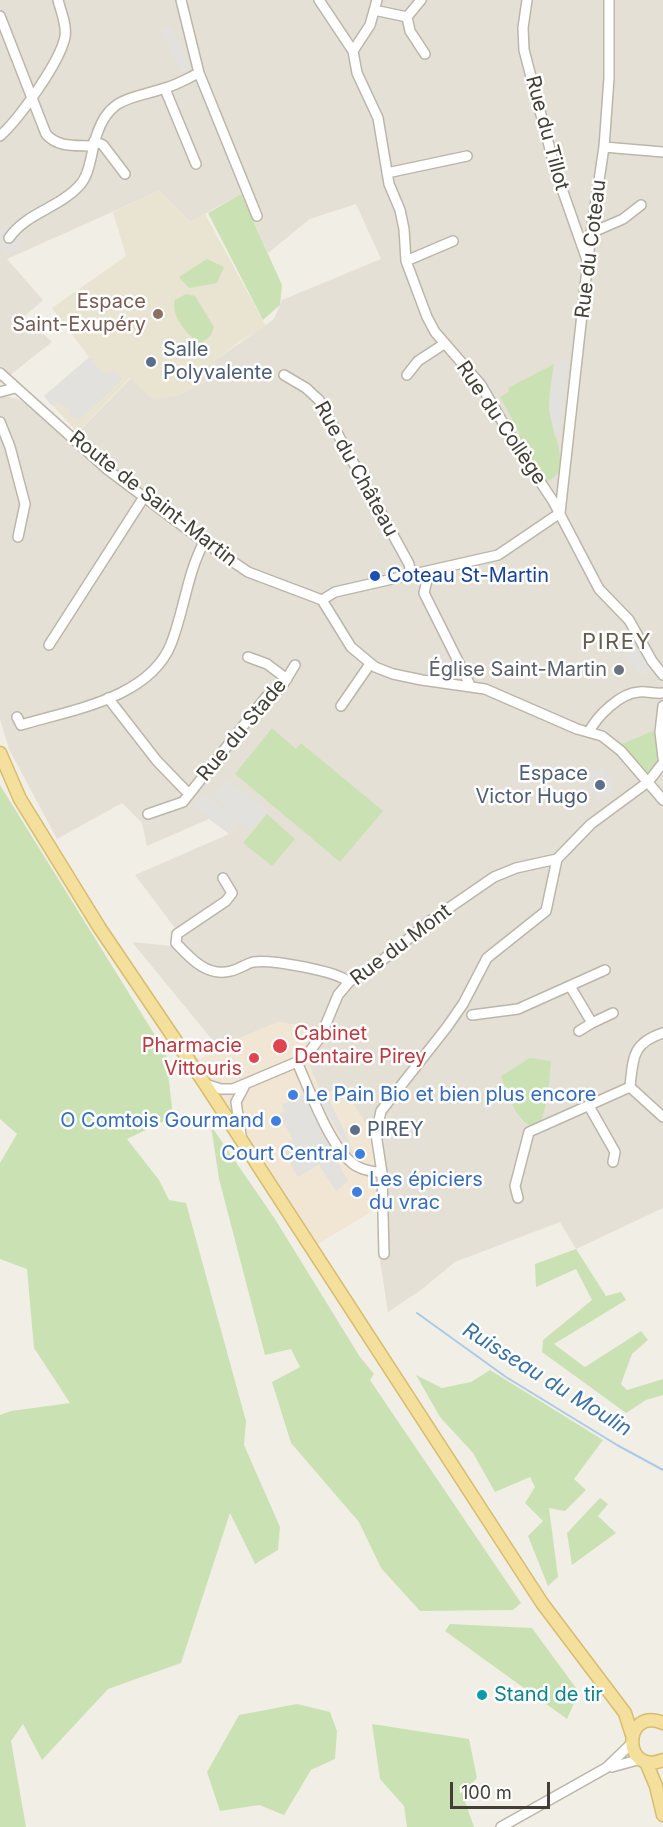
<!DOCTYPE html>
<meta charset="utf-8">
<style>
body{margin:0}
#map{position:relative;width:663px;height:1827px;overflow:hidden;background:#f1eee6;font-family:Inter,sans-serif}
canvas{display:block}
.scale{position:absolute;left:450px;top:1782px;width:100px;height:27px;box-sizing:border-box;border:3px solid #433f36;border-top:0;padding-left:8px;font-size:18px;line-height:21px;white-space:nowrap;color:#433f36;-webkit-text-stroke:4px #fff;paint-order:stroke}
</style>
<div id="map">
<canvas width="663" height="1827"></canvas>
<div class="scale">100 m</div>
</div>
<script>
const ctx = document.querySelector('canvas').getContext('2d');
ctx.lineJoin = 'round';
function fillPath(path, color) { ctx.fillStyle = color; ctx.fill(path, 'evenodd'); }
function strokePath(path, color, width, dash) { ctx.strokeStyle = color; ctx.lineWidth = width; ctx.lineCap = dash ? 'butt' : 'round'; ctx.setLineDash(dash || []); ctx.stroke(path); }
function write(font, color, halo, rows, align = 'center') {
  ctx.font = font + ' Inter,sans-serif'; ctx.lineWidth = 5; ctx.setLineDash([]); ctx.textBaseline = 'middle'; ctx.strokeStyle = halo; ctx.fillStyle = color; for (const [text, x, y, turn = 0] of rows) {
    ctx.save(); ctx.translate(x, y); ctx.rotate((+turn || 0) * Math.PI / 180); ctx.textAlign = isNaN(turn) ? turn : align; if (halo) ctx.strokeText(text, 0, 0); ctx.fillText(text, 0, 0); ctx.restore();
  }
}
fillPath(new Path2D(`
 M0,0H663V1208L576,1249L560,1222L455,1262L421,1290L388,1312L379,1254L376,1158L342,1084L323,1097L308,1063L309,1027L278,1022L218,1047L132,942L172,946L175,928L135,875L229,834L209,819L147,846L142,823L122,803L57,839L9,749L0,719V395L18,399L35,410L68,442L131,378L177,396L219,374L214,361L274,319L282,300L381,259L356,204L310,219L268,253L241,194L190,222L159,191L7,259L43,300L25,316L52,342L0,383Z`), '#e5e0d5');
fillPath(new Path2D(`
 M278,1022L309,1027L332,1025L308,1063L323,1097L342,1084L370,1131L376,1158L379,1207L318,1244L199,1060L218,1047Z`), '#f1e6d3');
fillPath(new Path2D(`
 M159,191L190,222L205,214L266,326L240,341L215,361L220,373L177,396L152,399L130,378L77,432L44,396L89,357L52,308L126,256L113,212Z`), '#e9e3d1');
fillPath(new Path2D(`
 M241,194L282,285L280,305L263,320L208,213Z
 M207,259L224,267L217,283L189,288L179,277Z
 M186,294L195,296L214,327L211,335L202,343C188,339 170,314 175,300Z
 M554,364C552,378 549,392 549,406C549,428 577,473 545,482L514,437L520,434L500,397L509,392L508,388Z
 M272,728L296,749L301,743L383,811L340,862L235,774Z
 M655,730L660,760L654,769L646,773L622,744Z
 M0,785L166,1053L173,1117L127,1139L159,1180L169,1200L186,1203L246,1421L244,1445L280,1527L278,1550L255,1564L230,1513L181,1663L108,1689L42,1760L23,1724L11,1741L26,1827H0V1415L11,1411L70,1403L34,1348L27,1269L0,1259V1163L17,1134L0,1119Z
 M267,814L295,839L272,866L243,843Z
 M530,1058L551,1061L548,1097L541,1122L531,1126C514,1118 508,1093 501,1076Z
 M211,1126L275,1219L360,1357L374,1374L370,1380L521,1603L513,1610L420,1611L381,1568L359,1522L291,1443L272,1382L300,1367L291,1349L265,1355L219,1179Z
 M576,1249L606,1296L621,1292L626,1300L554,1344L585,1367L641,1331L648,1340L632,1354L621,1384L627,1390L663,1379V1395L646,1400L626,1413L542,1352L543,1340L592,1300L576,1269L536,1287L535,1264Z
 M490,1370L603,1440L574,1479L586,1490L565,1511L549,1508L558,1577L548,1586L528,1536L543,1521L525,1503L535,1487L530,1477L495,1492L473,1453L440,1417L416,1375L442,1388L471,1382Z
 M600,1498L608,1504L598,1516L616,1533L572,1565L567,1533Z
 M450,1624L532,1628L579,1692L567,1719L445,1631Z
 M297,1704L330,1712L337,1731L335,1759L311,1770L284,1815L259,1805L220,1811L207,1772L239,1715Z
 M372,1724L469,1739L477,1778L462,1793L474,1827H407L404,1806L380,1779Z`), '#cae2b3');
fillPath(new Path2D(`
 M171,26L179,44L190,68L180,71L162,30Z
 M14,221L19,228L20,249L8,254L0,245V230Z
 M90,357L103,374L115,371L122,379L79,420L70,416L69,408L55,402L51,405L44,396Z
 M568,359L560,434L555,437L549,408L554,364Z
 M640,647L652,669L639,677L626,655Z
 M603,766L616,791L598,800L583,778Z
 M228,779L268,811L251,830L240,822L230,833L194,806L203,795L234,816L211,794Z
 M307,1091L334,1149L332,1152L348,1181L336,1191L319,1165L298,1177L281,1147L293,1139L279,1115L284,1111L282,1105Z
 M328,1098L348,1138L354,1153L351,1155L321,1102Z`), '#e3e1de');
strokePath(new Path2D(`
 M417,1313L506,1377L617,1445L663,1470`), '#a8cbe8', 2);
const minor = new Path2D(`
 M181,0L199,73L257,216
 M319,0L353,51L357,73L378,118L389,184L400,210L404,229L406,261L427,317L435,332L481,385L517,447L553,501L599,589L629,620L652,661L663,675
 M421,0L407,17L410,31L425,54
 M527,0L523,28L524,50L556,172L587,260
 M374,10L407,17
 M0,16L46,134C58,148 76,145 93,146
 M353,51L370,25L377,0
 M165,89L196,164
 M0,136C19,119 60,62 65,37C67,25 61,12 58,0
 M94,141L103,145L125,174
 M604,147L663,152
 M387,173L467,156
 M591,233L623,219L641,205
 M9,238C26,213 59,208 79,186C91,174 91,150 97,134C110,95 134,99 165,88C177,85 188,78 199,73
 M406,261L453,241
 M0,373L108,470L204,542L248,572L322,600
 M284,375L306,388L319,400L409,564L411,575
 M407,375L418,361L444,344
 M0,392L15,388
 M0,422L10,447L25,504L18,537
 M560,513L591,233L604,147L609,78V0
 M429,571L424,593L471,687
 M322,600L351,647L375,667L393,674L422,680L485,689L577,729L602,736L621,751L663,800
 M322,600L335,592L498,555L560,513
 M49,645L144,497
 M248,657L267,664L287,679
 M108,698L157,761L189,794
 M341,706L370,664
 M663,706L660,732L663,758
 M17,717L21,725C70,710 149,699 171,644C184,611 187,574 204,542
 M589,732C597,716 620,693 639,692C647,691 655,694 663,693
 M148,814L183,802L266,697L281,688L295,665
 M223,878L232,893L226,901L177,934L176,943C191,959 207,977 231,971C239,969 246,964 253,962C270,959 337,971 349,982
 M570,986L592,1023L613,1013
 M472,1015L518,1009L605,970
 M579,1031L592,1023
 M297,1062C309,1089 329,1144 351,1162C359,1170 372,1171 382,1173
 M205,1084L221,1089H233L297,1062L310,1051L321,1036L338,995L349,982L379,963L430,921L494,877L516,868L557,859L591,824L648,782L663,763
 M630,1087C633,1058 632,1043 663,1033
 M589,1106L615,1152L613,1162
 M241,1135L236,1102L244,1087
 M518,1198L515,1186L529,1132L630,1087L663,1117
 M384,1254L382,1173L376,1134L381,1111L447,1027L463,1004L487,958L546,911L557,859
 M612,1767L641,1759
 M501,1827L606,1768L632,1743`);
const major = new Path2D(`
 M0,753L20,799L99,927L205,1084L542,1603L625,1713L632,1735
 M663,1723C622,1706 622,1777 663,1760
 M646,1762L656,1786L663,1815`);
strokePath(minor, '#bcb6aa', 12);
strokePath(major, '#d7bd6e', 15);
strokePath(minor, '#fff', 9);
strokePath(major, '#f4df9d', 12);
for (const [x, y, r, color] of [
 [158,314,6,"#8d6e63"],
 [151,362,6,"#5c6f8a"],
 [375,576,6,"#1a4fb4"],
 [619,670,6,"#6b7280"],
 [600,785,6,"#5c6f8a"],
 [280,1046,8,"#e0444e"],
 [254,1058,6,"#e0444e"],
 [293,1095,6,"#3f7fe0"],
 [276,1121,6,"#3f7fe0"],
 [355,1130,6,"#5c6f8a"],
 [360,1154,6,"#3f7fe0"],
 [357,1192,6,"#3f7fe0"],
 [482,1695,6,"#0f9aa8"]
]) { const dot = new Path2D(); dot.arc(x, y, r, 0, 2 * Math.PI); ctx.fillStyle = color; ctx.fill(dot); strokePath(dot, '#fff', 2); }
write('20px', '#433f36', '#fff', [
 ["Rue du Tillot",547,133,75],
 ["Rue du Coteau",591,249,-83],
 ["Rue du Collège",501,423,56],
 ["Rue du Château",356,469,61],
 ["Route de Saint-Martin",153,499,38],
 ["Rue du Stade",242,730,-50],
 ["Rue du Mont",401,945,-37]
]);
write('20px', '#785e54', '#fff', [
 ["Espace",146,302],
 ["Saint-Exupéry",146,325]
], 'right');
write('20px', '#4e5e75', '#fff', [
 ["Salle",163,350],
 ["Polyvalente",163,373],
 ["Espace",588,774,"right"],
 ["Victor Hugo",588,797,"right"],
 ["PIREY",367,1130]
], 'left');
write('20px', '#164399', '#fff', [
 ["Coteau St-Martin",387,576]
], 'left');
write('20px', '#5b616d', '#fff', [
 ["Église Saint-Martin",607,670]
], 'right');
write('20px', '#be3a42', '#fff', [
 ["Cabinet",294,1034],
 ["Dentaire Pirey",294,1057],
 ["Pharmacie",242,1046,"right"],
 ["Vittouris",242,1069,"right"]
], 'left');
write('20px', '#366cbe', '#fff', [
 ["Le Pain Bio et bien plus encore",305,1095],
 ["O Comtois Gourmand",264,1121,"right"],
 ["Court Central",348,1154,"right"],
 ["Les épiciers",369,1180],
 ["du vrac",369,1203]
], 'left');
write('20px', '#0d838f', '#fff', [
 ["Stand de tir",494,1695]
], 'left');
write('italic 21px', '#3a72a4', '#fff', [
 ["Ruisseau du Moulin",547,1380,32]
]);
ctx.letterSpacing = '1.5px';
write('22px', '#655d4e', '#fff', [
 ["PIREY",617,642]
]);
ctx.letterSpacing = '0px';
</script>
